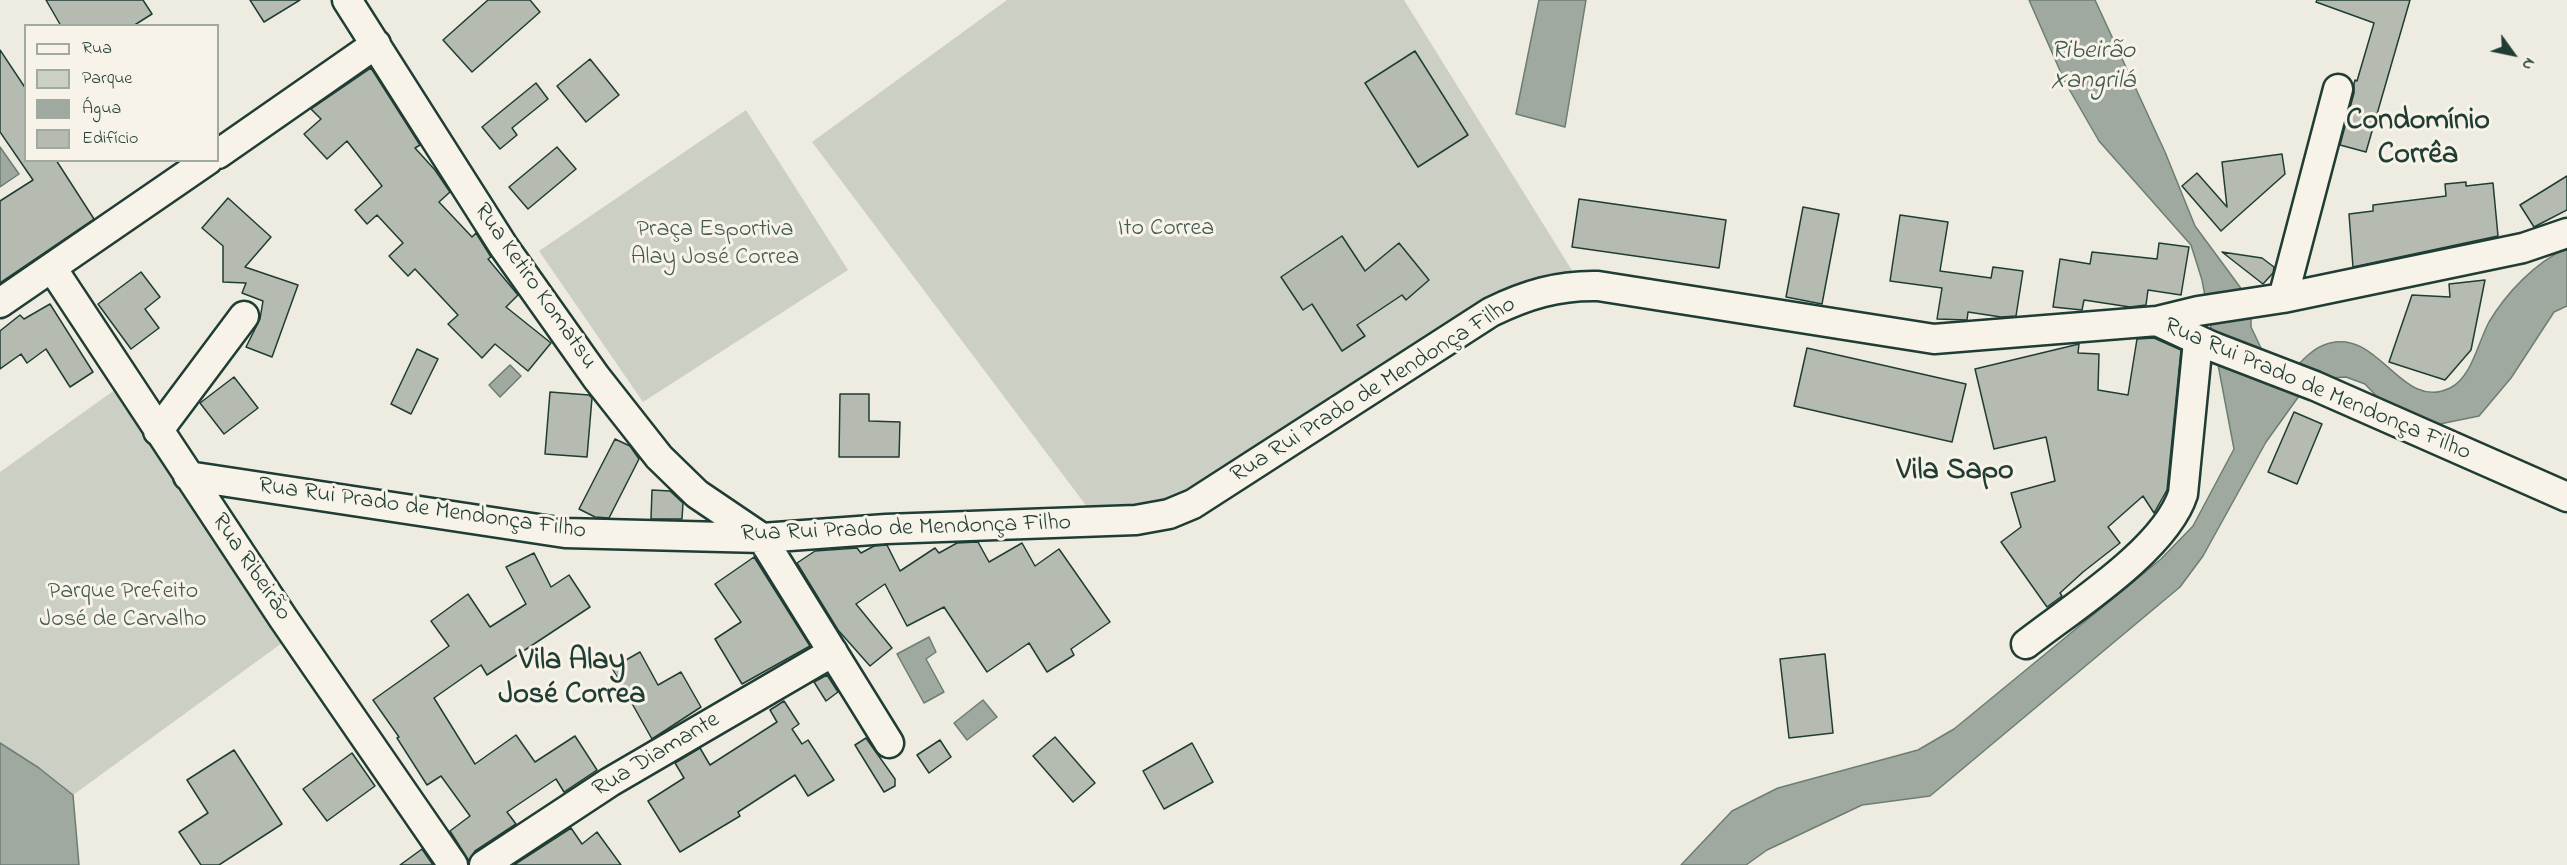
<!DOCTYPE html>
<meta charset="utf-8">
<style>
body{margin:0}
#map{position:relative;width:2567px;height:865px;overflow:hidden;background:#eeece1;font-family:"Indie Flower",sans-serif}
canvas{display:block}
.legend{position:absolute;left:24px;top:24px;width:195px;height:138px;box-sizing:border-box;background:#f7f3e8;border:2px solid #a1aaa0;margin:0;padding:8px 10px;list-style:none;font-size:18px;color:#1f3d34}
.legend li{display:flex;align-items:center;gap:12px;height:30px}
.legend b{width:30px;border:2px solid #a1aaa0}
.north{position:absolute;left:2483px;top:24px;width:60px;height:60px;-webkit-text-stroke:4px #f7f3e8;paint-order:stroke;rotate:123deg;font-size:16px;font-weight:700;line-height:24px;text-align:center;color:#1f3d34}
.north::after{content:'';display:block;margin:auto;width:21px;height:27px;background:#1f3d34;clip-path:polygon(50% 0,100% 100%,50% 72%,0 100%)}
</style>
<div id="map">
<canvas width="2567" height="865"></canvas>
<ul class="legend">
<li><b style="height:8px;background:#f7f3e8"></b>Rua</li>
<li><b style="height:16px;background:#cccfc4"></b>Parque</li>
<li><b style="height:16px;background:#9fa99f"></b>Água</li>
<li><b style="height:16px;background:#b5bbb0"></b>Edifício</li>
</ul>
<div class="north">N</div>
</div>
<script>
const ctx = document.querySelector('canvas').getContext('2d');
ctx.lineJoin = 'round';
function fillPath(path, color) { ctx.fillStyle = color; ctx.fill(path, 'evenodd'); }
function strokePath(path, color, width, dash) { ctx.strokeStyle = color; ctx.lineWidth = width; ctx.lineCap = dash ? 'butt' : 'round'; ctx.setLineDash(dash || []); ctx.stroke(path); }
function write(font, color, halo, rows, align = 'center') {
  ctx.font = font + ' "Indie Flower",sans-serif'; ctx.lineWidth = 6; ctx.setLineDash([]); ctx.textBaseline = 'middle'; ctx.strokeStyle = halo; ctx.fillStyle = color; for (const [text, x, y, turn = 0] of rows) {
    ctx.save(); ctx.translate(x, y); ctx.rotate((+turn || 0) * Math.PI / 180); ctx.textAlign = isNaN(turn) ? turn : align; if (halo) ctx.strokeText(text, 0, 0); ctx.fillText(text, 0, 0); ctx.restore();
  }
}
fillPath(new Path2D(`
 M1007,0H1404L1573,272L1533,279L1487,298L1190,490L1158,504L1094,516L812,142Z
 M746,110L848,270L643,402L539,251Z
 M123,384L293,635L73,795L39,768L0,743V472Z`), '#cccfc4');
const water = new Path2D(`
 M1539,0H1586L1565,127L1516,114Z
 M2029,0H2095L2165,152L2195,226L2240,287L2251,309V327L2279,386C2293,372 2308,348 2330,343C2380,330 2402,412 2450,388C2472,377 2478,342 2489,322C2507,292 2535,263 2567,248V306L2554,312L2511,378L2479,416L2430,426L2384,404L2365,384L2346,377L2317,379L2299,396L2266,442L2203,556L2180,587L1930,796L1862,805L1767,850L1746,865H1681L1732,811L1778,788L1918,750L1954,729L2161,559L2193,526L2234,449L2202,280L2191,245L2099,141L2065,82Z
 M0,147L19,174L0,187Z
 M510,365L521,376L500,397L489,385Z
 M929,637L936,652L926,659L944,692L924,703L897,654Z
 M983,700L997,717L967,740L954,723Z
 M0,743L39,768L73,795L79,865H0Z`);
fillPath(water, '#9fa99f');
strokePath(water, '#6c7e74', 1.5);
const building = new Path2D(`
 M46,0H143L152,14L133,26H61Z
 M250,0H300L264,22Z
 M488,0H530L540,12L472,72L443,40Z
 M2317,0H2410L2366,152L2340,145L2354,93V84L2355,80L2357,81L2374,23L2316,2Z
 M0,50L26,89V160H56L94,219L0,283V201L33,180L0,132Z
 M1415,51L1468,135L1418,167L1365,83Z
 M590,59L619,95L586,122L557,86Z
 M371,68L420,145L415,148L435,170L450,192L439,202L472,237L476,233L491,257L488,259L518,295L506,307L551,343L528,371L495,344L482,358L448,324L458,315L415,269L408,276L389,256L403,243L377,215L367,224L355,210L382,186L347,141L327,159L304,134L321,119L311,109Z
 M536,83L548,99L512,128L517,135L500,149L482,127Z
 M557,147L576,169L528,209L509,187Z
 M2282,154L2285,174L2221,231L2182,186L2197,173L2227,207L2222,162Z
 M2567,176V210L2534,227L2520,205Z
 M2466,182V186L2493,183L2498,236L2353,267L2349,214L2373,211V205L2446,196L2445,184Z
 M228,198L271,237L245,267L298,285L272,357L246,347L260,319L263,301L242,293L246,283L223,282V246L202,228Z
 M1579,199L1726,220L1719,268L1572,247Z
 M1803,207L1839,214L1822,304L1786,297Z
 M1900,215L1948,222L1940,271L1991,278L1993,267L2023,271L2016,316L2001,317L1968,312L1967,320L1937,319L1942,288L1890,281Z
 M1342,236L1365,271L1399,243L1429,280L1406,300L1402,295L1357,325L1365,336L1342,351L1312,304L1303,310L1281,277Z
 M2159,243L2189,247L2181,295L2148,290L2146,305L2130,307L2084,300L2082,310L2053,307L2060,259L2090,264L2092,252L2157,259Z
 M2222,252L2262,258L2274,267L2273,273L2263,284Z
 M141,272L160,297L145,309L159,328L131,349L98,304Z
 M2485,280L2471,350L2445,380L2389,362L2412,295L2450,297L2449,284Z
 M50,304L93,372L70,387L46,349L27,363L21,354L0,369V331L20,315L24,319Z
 M2154,338L2181,350L2167,490L2154,513L2143,496L2108,527L2120,543L2083,572L2060,593L2062,596L2047,607L2001,542L2021,527L2011,493L2055,481L2046,437L1994,449L1975,369L2079,344L2078,353L2099,354L2098,390L2128,395L2137,339Z
 M1807,348L1966,384L1952,442L1794,406Z
 M417,349L438,359L411,414L391,404Z
 M234,377L258,408L224,434L200,403Z
 M550,392L589,395L592,398L587,457L545,454Z
 M840,394H869V421L900,422L899,457H839Z
 M2294,412L2322,424L2297,484L2268,472Z
 M615,439L630,446L639,459L609,518L595,517L579,509Z
 M652,490L670,491L683,503L682,519H651Z
 M978,542L989,562L1022,543L1035,566L1059,549L1110,622L1071,649L1074,655L1047,672L1029,643L987,672L944,607L907,626L885,584L856,604L892,648L870,666L838,630L797,563L815,551L857,548L861,553L874,546L887,545L900,571L935,548L939,553L957,543Z
 M534,553L551,587L569,575L590,607L487,675L481,665L434,698L475,764L516,735L535,762L575,736L597,770L564,792L556,779L507,812L516,824L475,851L469,861L450,831L470,816L441,776L427,785L397,738L399,737L373,700L449,646L431,621L468,594L490,627L526,604L506,567Z
 M754,557L810,646L742,684L715,639L741,622L715,584Z
 M640,652L658,685L681,672L701,707L652,739L612,668Z
 M1825,654L1833,733L1789,738L1780,659Z
 M827,675L838,692L826,701L814,682Z
 M784,701L799,724L792,729L802,744L808,740L834,780L808,796L795,775L738,812L740,816L680,852L648,801L684,778L675,763L700,748L710,765L777,722L770,710Z
 M1055,737L1095,783L1073,802L1033,756Z
 M866,738L895,779V786L884,792L855,745Z
 M940,740L951,757L929,773L917,755Z
 M1192,743L1213,782L1164,809L1143,771Z
 M234,750L282,824L219,865H201L179,832L208,813L187,780Z
 M352,753L375,786L327,821L303,789Z
 M571,828L582,844L597,832L621,865H514Z
 M422,849L433,865H400Z`);
fillPath(building, '#b5bbb0');
strokePath(building, '#1f3d34', 1.5);
const minor = new Path2D(`
 M347,0L504,247L596,377L659,457L697,494L762,538L889,743
 M218,154L376,44
 M52,268L283,618L453,865
 M2283,298L2338,89
 M0,303L208,160
 M2157,321L2198,311L2283,298L2523,248L2567,233
 M158,431L244,316
 M188,476L565,533L762,538L886,529L1136,520L1169,514L1193,504L1491,312C1526,295 1558,285 1598,286L1934,339L2157,321L2211,346L2315,386L2567,497
 M2026,644C2072,608 2165,550 2183,494L2198,341
 M484,865L610,782L833,652`);
strokePath(minor, '#1f3d34', 33);
strokePath(minor, '#f7f3e8', 28);
write('24px', '#425a51', '#f7f3e8', [
 ["Ito Correa",1166,230],
 ["Praça Esportiva",715,231],
 ["Alay José Correa",715,259],
 ["Parque Prefeito",123,593],
 ["José de Carvalho",123,621]
]);
write('24px', '#1f3d34', '#f7f3e8', [
 ["Rua Ketiro Komatsu",534,287,55],
 ["Rua Rui Prado de Mendonça Filho",1374,391,-32],
 ["Rua Rui Prado de Mendonça Filho",2317,391,23],
 ["Rua Rui Prado de Mendonça Filho",422,510,8],
 ["Rua Rui Prado de Mendonça Filho",906,530,-2],
 ["Rua Ribeirão",250,568,56],
 ["Rua Diamante",657,756,-31]
]);
write('italic 26px', '#3f584f', '#f7f3e8', [
 ["Ribeirão",2093,53],
 ["Xangrilá",2093,83]
]);
write('bold 30px', '#1f3d34', '#f7f3e8', [
 ["Condomínio",2418,123],
 ["Corrêa",2418,157],
 ["Vila Sapo",1955,473],
 ["Vila Alay",572,663],
 ["José Correa",572,697]
]);
</script>
